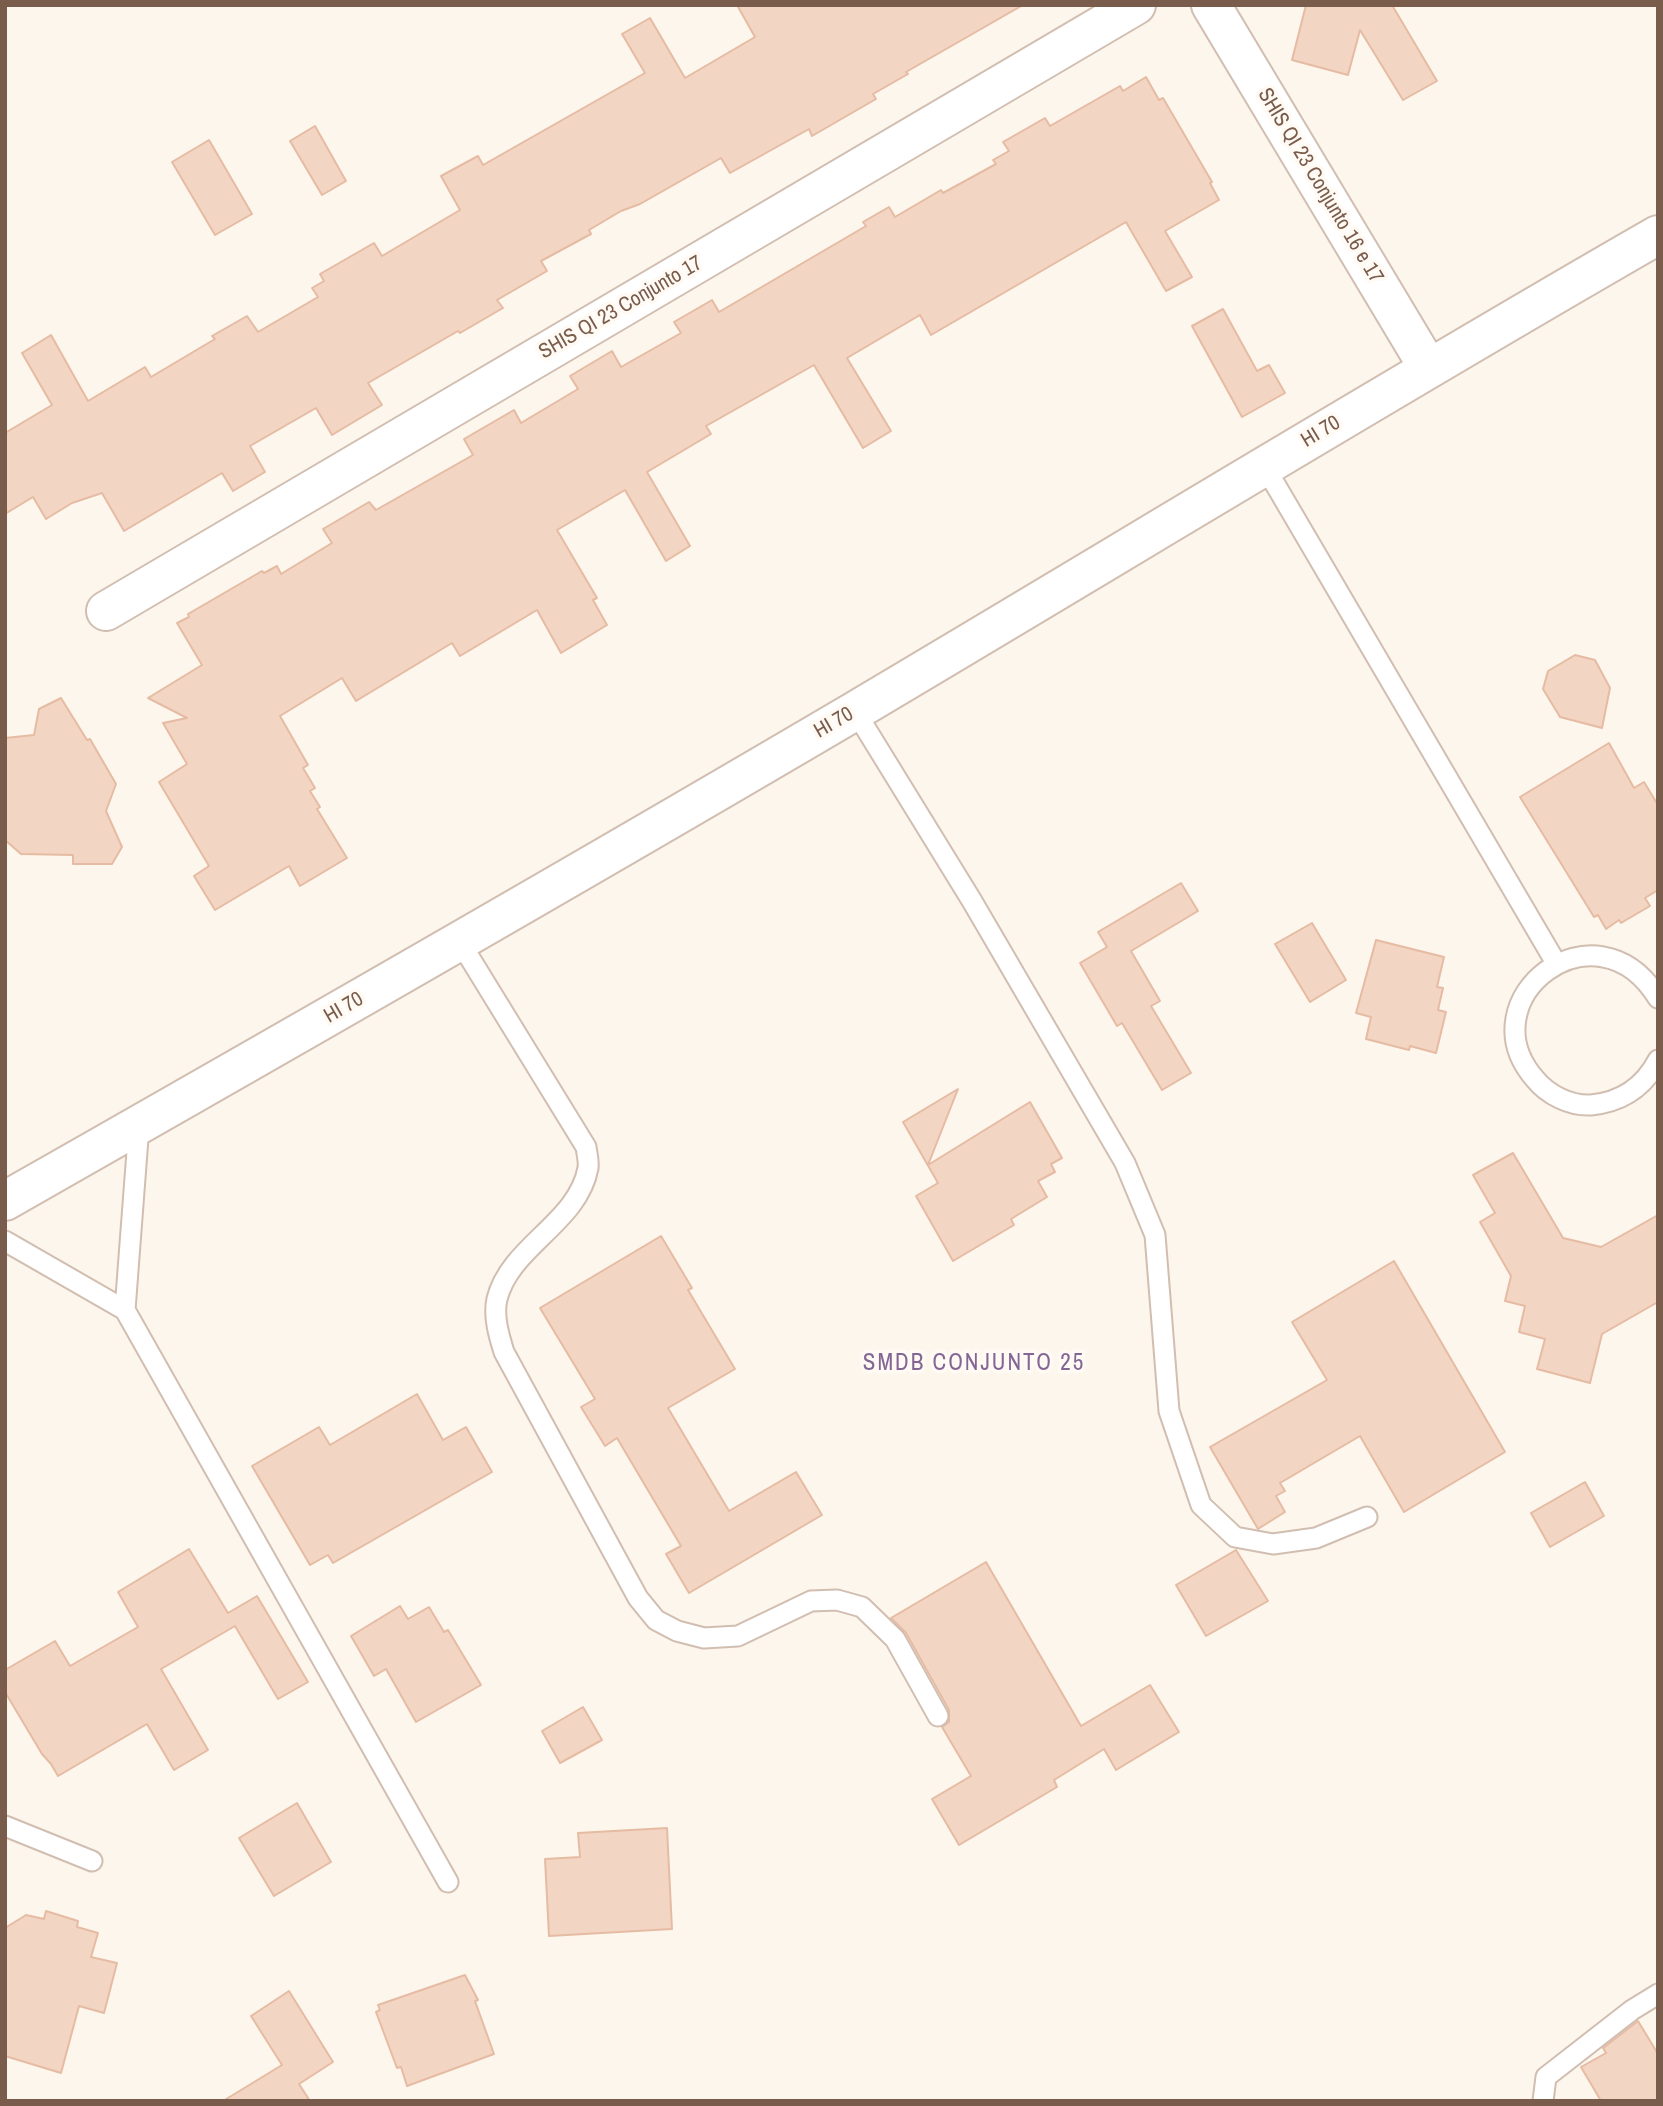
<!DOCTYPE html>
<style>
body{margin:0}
#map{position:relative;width:1663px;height:2106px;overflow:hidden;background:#fdf6ec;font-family:"Archivo Narrow",sans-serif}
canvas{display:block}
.frame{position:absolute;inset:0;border:7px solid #7a5c4d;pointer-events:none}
</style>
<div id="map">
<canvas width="1663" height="2106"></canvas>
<div class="frame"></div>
</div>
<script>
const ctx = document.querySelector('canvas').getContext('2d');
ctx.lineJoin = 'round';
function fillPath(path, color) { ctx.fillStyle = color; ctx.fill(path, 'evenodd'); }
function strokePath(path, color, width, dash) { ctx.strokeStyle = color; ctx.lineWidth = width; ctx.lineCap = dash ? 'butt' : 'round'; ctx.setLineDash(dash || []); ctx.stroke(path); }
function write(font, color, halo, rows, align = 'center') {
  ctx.font = font + ' "Archivo Narrow",sans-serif'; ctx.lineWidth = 7; ctx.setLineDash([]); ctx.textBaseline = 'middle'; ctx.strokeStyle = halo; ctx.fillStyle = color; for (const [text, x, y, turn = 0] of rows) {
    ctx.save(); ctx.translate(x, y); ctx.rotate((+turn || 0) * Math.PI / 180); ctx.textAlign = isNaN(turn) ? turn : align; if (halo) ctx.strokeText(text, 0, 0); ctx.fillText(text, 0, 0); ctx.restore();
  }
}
const building = new Path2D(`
 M737,5H1023L906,72L908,74L873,94L876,99L812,136L809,129L730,173L721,158L640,204L621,211L589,230L591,234L541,261L547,271L497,300L503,308L460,333L458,331L368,383L382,405L332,435L316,408L250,446L265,472L233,491L222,473L124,531L102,493L72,503L46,519L33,497L5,514V433L52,405L22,353L51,335L88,401L145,367L151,377L215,339L212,336L247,316L258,332L318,297L312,288L324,281L320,274L374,243L382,256L460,210L441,176L478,156L483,165L645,73L622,34L650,18L685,78L755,37Z
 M1306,5H1392L1437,81L1403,100L1360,30L1348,75L1292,60Z
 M1146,77L1159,100L1163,98L1212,182L1210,183L1219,200L1165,231L1192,277L1166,291L1126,222L931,335L920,315L847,358L891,431L863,448L814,365L706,426L711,434L647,472L690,546L666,561L625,490L557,530L597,598L593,600L607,625L561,653L537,610L460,656L452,643L356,701L342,678L280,716L308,765L303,768L315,788L310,791L320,807L317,809L347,858L300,886L289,866L215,910L194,876L209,866L159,782L187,764L163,723L187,718L148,698L202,665L177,623L189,617L188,614L262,571L264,573L277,566L281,574L332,543L323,529L369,502L376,510L473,455L464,439L514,410L521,423L578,389L570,376L612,351L621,367L681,333L674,322L712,300L719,312L866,226L863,222L889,207L895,217L941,190L943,193L996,164L993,160L1009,151L1003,142L1045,118L1050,126L1120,86L1123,91Z
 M315,126L346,181L322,195L290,141Z
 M209,140L252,214L215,235L172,162Z
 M1223,309L1257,371L1269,365L1285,393L1242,417L1192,326Z
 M1575,655L1595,660L1610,688L1602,728L1560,717L1543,689L1548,671Z
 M61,698L87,740L90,739L116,784L106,811L122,847L112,864H73V855L21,854L5,840V738L34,735L39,709Z
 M1609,743L1634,788L1644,782L1658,805V890L1645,898L1650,906L1621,923L1619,920L1606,929L1598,915L1594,917L1520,797Z
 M1181,883L1198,911L1131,951L1160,1001L1151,1006L1191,1073L1162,1090L1122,1023L1117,1026L1080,963L1107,947L1098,932Z
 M1312,923L1346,980L1310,1002L1275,944Z
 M1376,940L1444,957L1437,987L1443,988L1438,1010L1446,1012L1436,1053L1410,1046L1409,1050L1366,1039L1371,1017L1356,1013Z
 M958,1089L928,1165L1030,1102L1062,1158L1051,1164L1055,1172L1038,1181L1047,1197L1011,1219L1014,1225L953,1261L916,1196L938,1183L903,1122Z
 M1513,1153L1563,1238L1601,1247L1658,1215V1302L1602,1334L1590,1383L1537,1369L1545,1339L1519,1332L1525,1306L1505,1301L1511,1276L1480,1222L1495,1213L1473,1175Z
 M661,1236L692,1288L688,1290L735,1369L668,1408L729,1511L796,1472L822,1515L689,1593L666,1554L681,1546L617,1438L605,1446L581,1407L595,1399L540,1308Z
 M1394,1261L1505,1452L1404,1512L1360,1436L1280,1483L1285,1491L1276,1496L1285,1512L1258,1529L1210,1447L1327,1380L1292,1322Z
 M417,1394L443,1440L466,1427L492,1472L333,1563L328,1555L310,1565L252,1466L319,1427L330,1445Z
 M1585,1482L1604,1516L1550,1547L1531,1513Z
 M189,1549L228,1613L257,1596L308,1682L278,1699L235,1626L161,1669L208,1750L174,1770L147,1724L58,1776L51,1764L42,1754L5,1692V1670L55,1641L70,1666L138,1627L118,1592Z
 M1236,1550L1268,1601L1206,1636L1176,1585Z
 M986,1562L1081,1726L1150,1685L1179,1732L1116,1770L1104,1749L1054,1780L1057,1787L959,1845L932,1799L971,1776L942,1727L949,1722V1710L906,1633L891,1618Z
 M400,1606L408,1619L429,1607L444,1632L448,1630L481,1685L416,1722L386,1669L374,1676L351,1636Z
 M583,1707L602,1740L560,1763L542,1731Z
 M297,1803L331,1862L274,1896L239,1838Z
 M667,1828L672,1929L549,1936L545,1859L580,1857L578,1833Z
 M46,1911L78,1921L77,1927L98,1933L91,1957L117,1963L104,2013L79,2006L61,2073L5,2056V1928L26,1915L44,1919Z
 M465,1975L478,2000L475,2001L494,2054L407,2086L401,2067L397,2068L376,2012L380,2010L378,2005Z
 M289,1991L333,2062L299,2084L310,2101H223L282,2065L251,2016Z
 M1638,2021L1658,2054V2101H1601L1581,2067L1606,2053L1603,2048Z`);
fillPath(building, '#f3d5c3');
strokePath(building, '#e6bba3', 2);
const service = new Path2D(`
 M1265,467L1556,963
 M855,711L972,901L1125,1163L1155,1235L1169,1411L1201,1505L1235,1537L1273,1544L1316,1538L1367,1517
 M460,942L586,1147C587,1154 589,1162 588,1168C578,1223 510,1246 497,1299C493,1316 499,1336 504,1352L638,1598L656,1620L677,1631L704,1638L738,1636L811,1601L837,1600L862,1607L895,1639L938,1716
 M1658,998C1596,897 1465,999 1535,1079C1548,1095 1570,1106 1591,1105C1621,1102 1644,1087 1658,1060
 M5,1241L125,1310L448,1882
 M125,1310L139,1125
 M5,1826L92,1861
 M1543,2101L1546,2077L1632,2010L1658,1994`);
const minor = new Path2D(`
 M1211,5L1428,367
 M106,611L1136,5`);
const tertiary = new Path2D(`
 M5,1201C290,1039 573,877 855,711C1123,552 1388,390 1658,235`);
strokePath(service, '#d1beb0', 23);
strokePath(minor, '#d1beb0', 42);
strokePath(tertiary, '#d1beb0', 42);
strokePath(service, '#fff', 19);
strokePath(minor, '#fff', 38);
strokePath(tertiary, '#fff', 38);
write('21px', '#7a5c4d', '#fffaf3', [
 ["SHIS QI 23 Conjunto 16 e 17",1320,186,59],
 ["SHIS QI 23 Conjunto 17",621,308,-30],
 ["HI 70",1321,432,-31],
 ["HI 70",834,723,-30],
 ["HI 70",344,1008,-30]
]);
ctx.letterSpacing = '2px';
write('23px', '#846695', '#fffaf3', [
 ["SMDB CONJUNTO 25",974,1364]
]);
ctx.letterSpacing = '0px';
</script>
